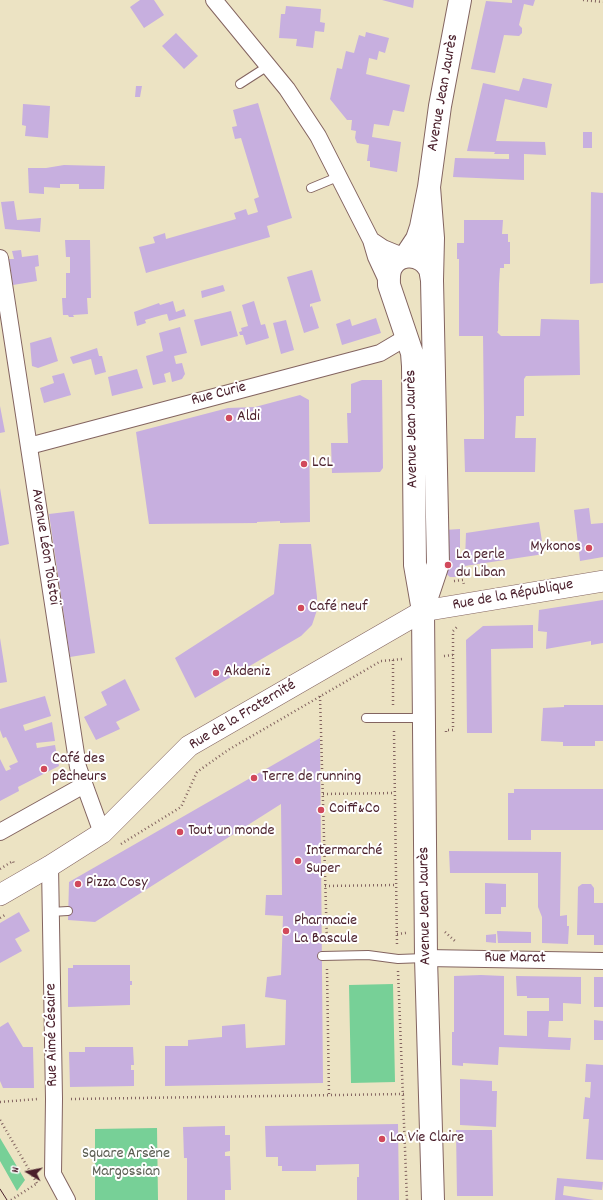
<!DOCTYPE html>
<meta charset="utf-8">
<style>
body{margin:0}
#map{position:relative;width:603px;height:1200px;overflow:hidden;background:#ece3c3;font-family:Dekko,sans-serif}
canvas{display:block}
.north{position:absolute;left:8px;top:1152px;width:40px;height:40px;-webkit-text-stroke:3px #fff;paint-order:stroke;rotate:280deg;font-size:11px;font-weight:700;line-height:16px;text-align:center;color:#4a1f2b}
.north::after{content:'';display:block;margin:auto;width:14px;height:18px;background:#4a1f2b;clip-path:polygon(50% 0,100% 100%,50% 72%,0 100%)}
</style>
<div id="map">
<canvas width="603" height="1200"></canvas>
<div class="north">N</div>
</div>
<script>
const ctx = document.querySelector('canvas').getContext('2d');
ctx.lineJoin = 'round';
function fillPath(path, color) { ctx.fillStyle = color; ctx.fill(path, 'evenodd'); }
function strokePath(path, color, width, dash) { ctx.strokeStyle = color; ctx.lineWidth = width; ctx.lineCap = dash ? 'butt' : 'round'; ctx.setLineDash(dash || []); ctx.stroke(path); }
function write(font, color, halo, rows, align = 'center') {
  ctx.font = font + ' Dekko,sans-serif'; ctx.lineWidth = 4; ctx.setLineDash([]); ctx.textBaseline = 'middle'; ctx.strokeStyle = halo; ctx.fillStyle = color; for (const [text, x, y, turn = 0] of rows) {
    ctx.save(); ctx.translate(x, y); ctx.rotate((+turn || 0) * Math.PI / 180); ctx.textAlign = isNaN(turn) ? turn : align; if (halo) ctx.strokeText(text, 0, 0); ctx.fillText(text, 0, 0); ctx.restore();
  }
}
fillPath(new Path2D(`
 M393,984L395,1082L351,1083L349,985Z
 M157,1128L158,1200H95V1129Z
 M0,1138L25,1180L17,1191L0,1161Z`), '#77d097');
fillPath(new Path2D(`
 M140,0H154L164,15L144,28L130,7Z
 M382,0H414L413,8Z
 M512,0H535L533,6L524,4L519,25L522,28V33L519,36L504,35L495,73L471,69L486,1L512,3Z
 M286,6L321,9L320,22L325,23L324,32L315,31L313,48L296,46L297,39L279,38L281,14H285Z
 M366,32L389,38L385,53L379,51L377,60L369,58L366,74L410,85L404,112L393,110L389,126L374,124L372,137L401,142L397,172L370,167V161H367L369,145L357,143L355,138L356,131L351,130L352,120H347L330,99L337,68L342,69L346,51L354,53L359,35L365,37Z
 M176,33L198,56L184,69L162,46Z
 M523,78L552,84L547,108L505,99L496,141L545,142L546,155L524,154V180L453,177L455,158L509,159V154H494L495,152L467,151L483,83L519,91Z
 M136,86H142L140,97H135Z
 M258,103L292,218L267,226L270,237L146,273L139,247L155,243L153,237L165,233L166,239L236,219L234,213L246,209L248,215L258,212L254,199L259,197L241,138L235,139L232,127L237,126L233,110Z
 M23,104L50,106L48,138L25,136L26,126L22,125Z
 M583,132H592V148H583Z
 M64,165L105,166L104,189H79V184H60V188L44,187V194L29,193L28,168H46Z
 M591,192L603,193V283L590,284Z
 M14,201L17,220L41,218L40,232L5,229L1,202Z
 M464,220H503L502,234H508V242H510V264H504V268H500L499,284L498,331L497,332L501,336H540L541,319L579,320L580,375L526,376L524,379V416H516L515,438H536L535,472H465L464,439H484V416L483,336H459V259H457V243H464Z
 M65,240H90L91,298H87L88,314L73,315L74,317H69L68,315H63L62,298H66V273H70V257H66Z
 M21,250L22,257L38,255L39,266L35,267L37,281L13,285L9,259H14L12,251Z
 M312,270L321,301L310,304V307L312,306L319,328L304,333L287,277Z
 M223,285L225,291L202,298L201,291Z
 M173,301L176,312L184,309L186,316L169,321L167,314L162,315L145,320L146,323L137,326L134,312L159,303L160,305Z
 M254,301L261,325L265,324L269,338L246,345L243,335H240L239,332L242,331L241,328L248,326L242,305Z
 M231,311L238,336L201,346L194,320Z
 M376,318L381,333L342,345L336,324L350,319L352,326Z
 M286,320L294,350L281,354L273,323Z
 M180,327L187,353L174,356L176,364L182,363L185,374L182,379L172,382L170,372L164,374L166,382L153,385L146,356L163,351L159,333Z
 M51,337L58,361L38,368L32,366L30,343Z
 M97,348L99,356H102L106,372L95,375L91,359L73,364L70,357Z
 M137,369L143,388L112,396L108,377Z
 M64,373L71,395L44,403L40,388L54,383L52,376Z
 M362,380H382L383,468L380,472L332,473L331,443H348L347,413H351V384Z
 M300,395L309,400L310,522L280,523V521L257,522V523L149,524L136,432L228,408L255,407Z
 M0,406L5,432L0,433Z
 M0,488L9,544L0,546Z
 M589,508L591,524L603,523V557L580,561L574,510Z
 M74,511L95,653L70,657L49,514Z
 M539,522L544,554L465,566V577H450L444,572V530L460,529V560H465L466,533Z
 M279,544H311L317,597V610L312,625L301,636L195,698L175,658L274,594Z
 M603,600V643L591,645V641L546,649L547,632L538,631L539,610Z
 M533,625V648L491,649L492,733H467L466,640L483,626Z
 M0,638L7,682L0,683Z
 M125,679L140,710L116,722L120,729L96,740L84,717L107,705L101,692Z
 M45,696L51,716L23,725L25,731L52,722L55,741L36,743L37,748L55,745L59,766L18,787L19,791L0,801V759L6,771L11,769L9,766L18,762L6,737L3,738L0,730V709Z
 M564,705H603V741H595V746H563V742L541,741L543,708L564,707Z
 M320,738L323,1083L165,1086V1046H188V1040L222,1037V1026L245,1024L246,1048L285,1045L286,1000L265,997L267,977L281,975L283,916L265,915L266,895H282L281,804L95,922L68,920L69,882Z
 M514,789H603V830H531V840H508V793H514Z
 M449,851L561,852L560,916L567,915V926H569L568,944L542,943V917L538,907V873H450Z
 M485,883L506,884V907H501V914H485Z
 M582,884H591L594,888V903H603V945H594V935H577L578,887Z
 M19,912L30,931L15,939L22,951L0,963V923Z
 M497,931L531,932V943H498Z
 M496,934V943L486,942V935Z
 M73,965H130V981H132V985H130V1005L68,1007V968H73Z
 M481,975L504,976V1035L527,1036V1011H549V998H527V996H517L516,976L581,977V1004L563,1003V1021H549L548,1037L571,1038L570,1050L499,1047L498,1065L463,1063V1066L452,1065V1032H454V976Z
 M594,977H603V1007H594Z
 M594,1020L603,1021V1040H594Z
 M8,1022L23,1047H33L34,1088H3L0,1081V1027Z
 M85,1047H133L134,1065H131V1070H134V1086L70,1087L69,1052H85Z
 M586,1064L603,1065V1160L586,1159L589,1119H583L585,1097L590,1098L591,1082H585Z
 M460,1079L492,1081V1091H497L496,1127L460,1125Z
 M398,1124L399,1200H357V1177H359V1164L316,1165V1171H282V1166H278V1157H266L265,1126Z
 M225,1126V1135H230V1151L225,1152V1156H230L231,1190H225V1200H187V1158H184L183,1127Z
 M456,1130H492L493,1196H457Z
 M557,1178L603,1182L602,1190L564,1186L563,1195L594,1200H555Z`), '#c7afdf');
const service = new Path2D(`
 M240,84L268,66
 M311,188L340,176
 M366,718H423
 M50,912L68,911
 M322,956L368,955L398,959L425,958`);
const minor = new Path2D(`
 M214,0L287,89L318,136L371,240L376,257L389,285
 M371,240L383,248L405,257
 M0,258L78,767L102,833
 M29,446L380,353L407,337
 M0,832L84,785
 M50,866L54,1099L53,1174L67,1200
 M426,958L603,961`);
const tertiary = new Path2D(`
 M0,895L50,866L102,833L189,746L423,611L603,581`);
const secondary = new Path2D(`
 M405,257L417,239L421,227L429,187L440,106L460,0
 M432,280C431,276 431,271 429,268C421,254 400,252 392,266C388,272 389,279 389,285L412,353L413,366L415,565L423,611L426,958L433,1200
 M423,609L438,564L432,280L433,238L429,187`);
strokePath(service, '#836460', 10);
strokePath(minor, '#836460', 18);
strokePath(tertiary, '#836460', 22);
strokePath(secondary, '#836460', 24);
strokePath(new Path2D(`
 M583,0L603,2
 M454,581L463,580L464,585
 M444,656L453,655
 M393,660V706
 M320,696L327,944
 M394,731L397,946
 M446,732V730H453V631L458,626
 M323,794L394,793
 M121,844L181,807L197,772L228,750L381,661L403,659
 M0,869L13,861L14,864
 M325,886L396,885
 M0,918L5,915
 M445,932L455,941
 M397,934L406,933
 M327,969L329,1096
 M398,971L407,1200
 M71,1099L404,1094
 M0,1102L38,1099
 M0,1120L38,1185
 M11,1200L36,1184`), '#836460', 2.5, [1, 3]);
strokePath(service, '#fff', 8);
strokePath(minor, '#fff', 16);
strokePath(tertiary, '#fff', 21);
strokePath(secondary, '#fff', 22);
strokePath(new Path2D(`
 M0,1189L7,1200`), '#4a1f2b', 1);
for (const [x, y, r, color] of [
 [229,418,4,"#d1495b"],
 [304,464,4,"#d1495b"],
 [589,548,4,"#d1495b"],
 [448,565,4,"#d1495b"],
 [301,608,4,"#d1495b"],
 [216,673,4,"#d1495b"],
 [44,769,4,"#d1495b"],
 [254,778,4,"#d1495b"],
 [321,810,4,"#d1495b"],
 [180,832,4,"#d1495b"],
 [298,861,4,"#d1495b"],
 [78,884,4,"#d1495b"],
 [286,931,4,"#d1495b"],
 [382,1139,4,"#d1495b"]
]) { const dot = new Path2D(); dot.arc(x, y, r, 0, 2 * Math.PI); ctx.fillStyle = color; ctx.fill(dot); strokePath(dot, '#fff', 1.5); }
write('16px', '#4a1f2b', '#fff', [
 ["Avenue Jean Jaurès",444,93,-80],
 ["Rue Curie",219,395,-15],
 ["Avenue Jean Jaurès",413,429,-91],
 ["Avenue Léon Tolstoï",44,547,81],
 ["Rue de la République",513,596,-10],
 ["Rue de la Fraternité",243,716,-31],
 ["Avenue Jean Jaurès",426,906,-91],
 ["Rue Marat",515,959,1],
 ["Rue Aimé Césaire",53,1035,-91]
]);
write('16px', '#4a1f2b', '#fff', [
 ["Aldi",237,418],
 ["LCL",312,464],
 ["Mykonos",581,548,"right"],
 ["La perle",456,556],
 ["du Liban",456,574],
 ["Café neuf",309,608],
 ["Akdeniz",224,673],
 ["Café des",52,760],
 ["pêcheurs",52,778],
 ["Terre de running",262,778],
 ["Coiff&Co",329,810],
 ["Tout un monde",188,832],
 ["Intermarché",306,852],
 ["Super",306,870],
 ["Pizza Cosy",86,884],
 ["Pharmacie",294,922],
 ["La Bascule",294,940],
 ["La Vie Claire",390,1139]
], 'left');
write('16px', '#5a5d51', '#fff', [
 ["Square Arsène",126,1155],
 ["Margossian",126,1173]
]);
</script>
